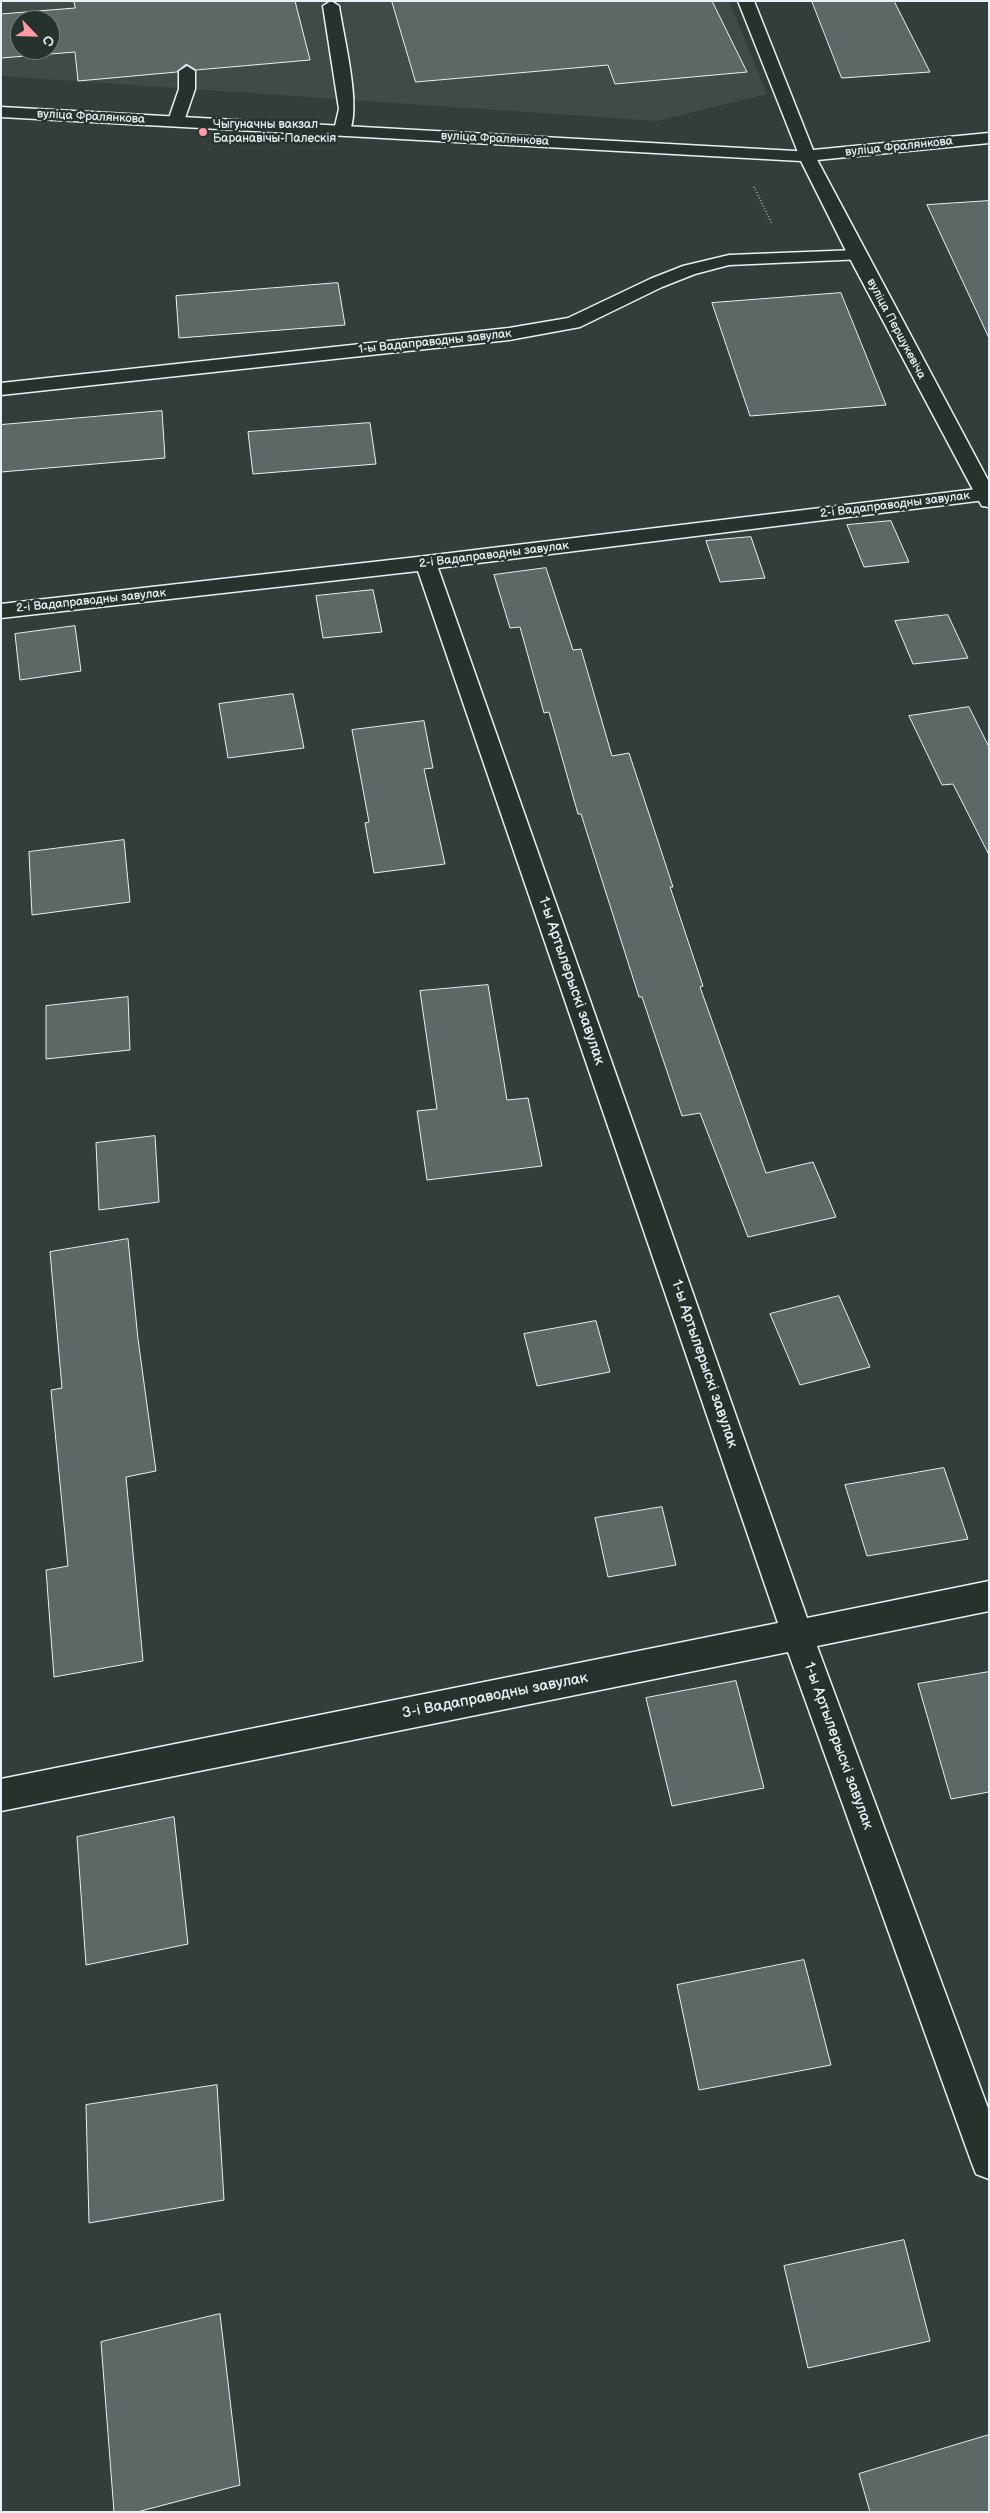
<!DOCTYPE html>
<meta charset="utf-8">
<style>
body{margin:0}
#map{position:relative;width:990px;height:2513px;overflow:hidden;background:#323e39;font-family:"Balsamiq Sans",sans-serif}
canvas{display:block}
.frame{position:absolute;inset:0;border:2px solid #e8f1f8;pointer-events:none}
.north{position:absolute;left:10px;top:10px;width:50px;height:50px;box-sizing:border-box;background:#26332d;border:1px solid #747f7e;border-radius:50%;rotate:114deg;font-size:14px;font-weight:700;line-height:20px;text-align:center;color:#e8f1f8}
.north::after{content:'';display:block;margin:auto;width:18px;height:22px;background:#ff9aa2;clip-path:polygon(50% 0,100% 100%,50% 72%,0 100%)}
</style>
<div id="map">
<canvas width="990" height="2513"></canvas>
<div class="frame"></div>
<div class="north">С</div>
</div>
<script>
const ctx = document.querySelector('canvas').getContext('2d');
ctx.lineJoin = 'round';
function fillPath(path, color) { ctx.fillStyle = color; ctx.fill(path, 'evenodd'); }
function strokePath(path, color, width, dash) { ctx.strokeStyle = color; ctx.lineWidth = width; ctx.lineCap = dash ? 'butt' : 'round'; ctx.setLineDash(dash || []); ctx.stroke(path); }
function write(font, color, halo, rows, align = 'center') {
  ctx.font = font + ' "Balsamiq Sans",sans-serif'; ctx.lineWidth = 5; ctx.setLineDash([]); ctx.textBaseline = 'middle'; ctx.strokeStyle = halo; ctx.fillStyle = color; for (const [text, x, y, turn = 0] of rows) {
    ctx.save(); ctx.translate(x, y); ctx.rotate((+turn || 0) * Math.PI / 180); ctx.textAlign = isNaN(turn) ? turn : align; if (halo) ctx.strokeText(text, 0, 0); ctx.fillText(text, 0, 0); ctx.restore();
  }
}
fillPath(new Path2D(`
 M1,1H729L767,94L657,121L1,76ZM20,20H50V50H20Z`), '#3f4b46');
const building = new Path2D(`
 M74,1H295L310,60L196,70L186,64L177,72L78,81L75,52L1,58V14L75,8ZM20,20H50V50H20Z
 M392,1H712L747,72L615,84L608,65L416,82Z
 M812,1H894L930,72L842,78Z
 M989,201V338L927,205Z
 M338,283L345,325L179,338L176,296Z
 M841,293L886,405L750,416L712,303Z
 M162,411L165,458L1,472V425Z
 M370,423L376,464L253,474L248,432Z
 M891,521L909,562L864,567L847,525Z
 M751,537L765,578L720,582L706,541Z
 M546,568L573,650L581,649L612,756L629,753L673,887H670L703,986L700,987L766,1173L813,1162L836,1217L748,1237L700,1113L682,1116L642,997H639L581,814H578L549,712L544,713L520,627L510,628L494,575Z
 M373,590L382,632L323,638L316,596Z
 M948,615L968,658L913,664L895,621Z
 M75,626L81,671L20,680L15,634Z
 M293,694L304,748L228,758L219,704Z
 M969,707L989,747V855L953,784L942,785L909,716Z
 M424,721L433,768L424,769L445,864L374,873L365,823L369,822L352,730Z
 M124,840L130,902L32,915L29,852Z
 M488,985L507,1100L528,1098L542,1166L427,1180L417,1111L437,1109L420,991Z
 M128,997L130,1050L46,1059V1006Z
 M155,1136L159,1202L99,1210L96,1143Z
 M128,1239L138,1339L156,1471L126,1477L143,1661L54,1677L46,1570L68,1566L51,1390L62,1388L50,1252Z
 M839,1296L870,1367L800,1385L770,1314Z
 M596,1321L610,1372L537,1386L524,1334Z
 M944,1468L968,1539L867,1556L845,1485Z
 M662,1507L676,1565L608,1577L595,1518Z
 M989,1672V1792L951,1799L918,1684Z
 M736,1681L764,1788L672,1806L646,1698Z
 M174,1817L188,1944L86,1965L77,1837Z
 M804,1960L831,2065L699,2090L677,1985Z
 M217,2085L224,2200L89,2223L86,2105Z
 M904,2240L930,2341L808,2368L784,2266Z
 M220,2314L240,2485L137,2512H114L101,2342Z
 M989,2435V2512H870L859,2474Z`);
fillPath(building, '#5c6865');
strokePath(building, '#e8f1f8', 1);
const minor = new Path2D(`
 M331,1L339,6C343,34 363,112 348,134H336L334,130L339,109L323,6Z
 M738,1H754L813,150L989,133V143L807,161L801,160Z
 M187,66L195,71V89L184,121L182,125H170L168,121L179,89V71Z
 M857,250L863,251L866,255L863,259L729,265L695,274L662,287L580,327L509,340L1,395V383L509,328L568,318L650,279L683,266L729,255Z
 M985,488L989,489V499L985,500L438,568L807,1618L989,1581V1611L817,1646L989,2111V2179L976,2174L971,2161L788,1652L1,1811V1779L778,1623L418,571L1,618V604L426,556Z`);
const major = new Path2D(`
 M1,107L813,152L989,482V507L982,506L979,501L848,255L801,161L1,117Z`);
strokePath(minor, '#e8f1f8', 3);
strokePath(major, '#e8f1f8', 3);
strokePath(new Path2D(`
 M754,187L772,224`), '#e8f1f8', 2, [0.5, 2.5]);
fillPath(minor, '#26332d');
fillPath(major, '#26332d');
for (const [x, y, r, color] of [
 [203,132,5,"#ff9aa2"]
]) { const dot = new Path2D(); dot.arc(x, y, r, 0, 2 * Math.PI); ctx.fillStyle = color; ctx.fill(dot); strokePath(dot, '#26332d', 2); }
write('12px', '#e8f1f8', '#26332d', [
 ["вуліца Фралянкова",91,117,3],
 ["вуліца Фралянкова",495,139,3],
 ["вуліца Фралянкова",899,147,-6],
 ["вуліца Першукевіча",896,329,62],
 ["1-ы Вадаправодны завулак",435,342,-6],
 ["2-і Вадаправодны завулак",895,505,-7],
 ["2-і Вадаправодны завулак",494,555,-7],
 ["2-і Вадаправодны завулак",91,601,-6]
]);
write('12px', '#e8f1f8', '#26332d', [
 ["Чыгуначны вакзал",213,125],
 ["Баранавічы-Палескія",213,139]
], 'left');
write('15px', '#e8f1f8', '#26332d', [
 ["1-ы Артылерыскі завулак",571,981,71],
 ["1-ы Артылерыскі завулак",704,1364,71],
 ["3-і Вадаправодны завулак",495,1696,-11],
 ["1-ы Артылерыскі завулак",838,1746,70]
]);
</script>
